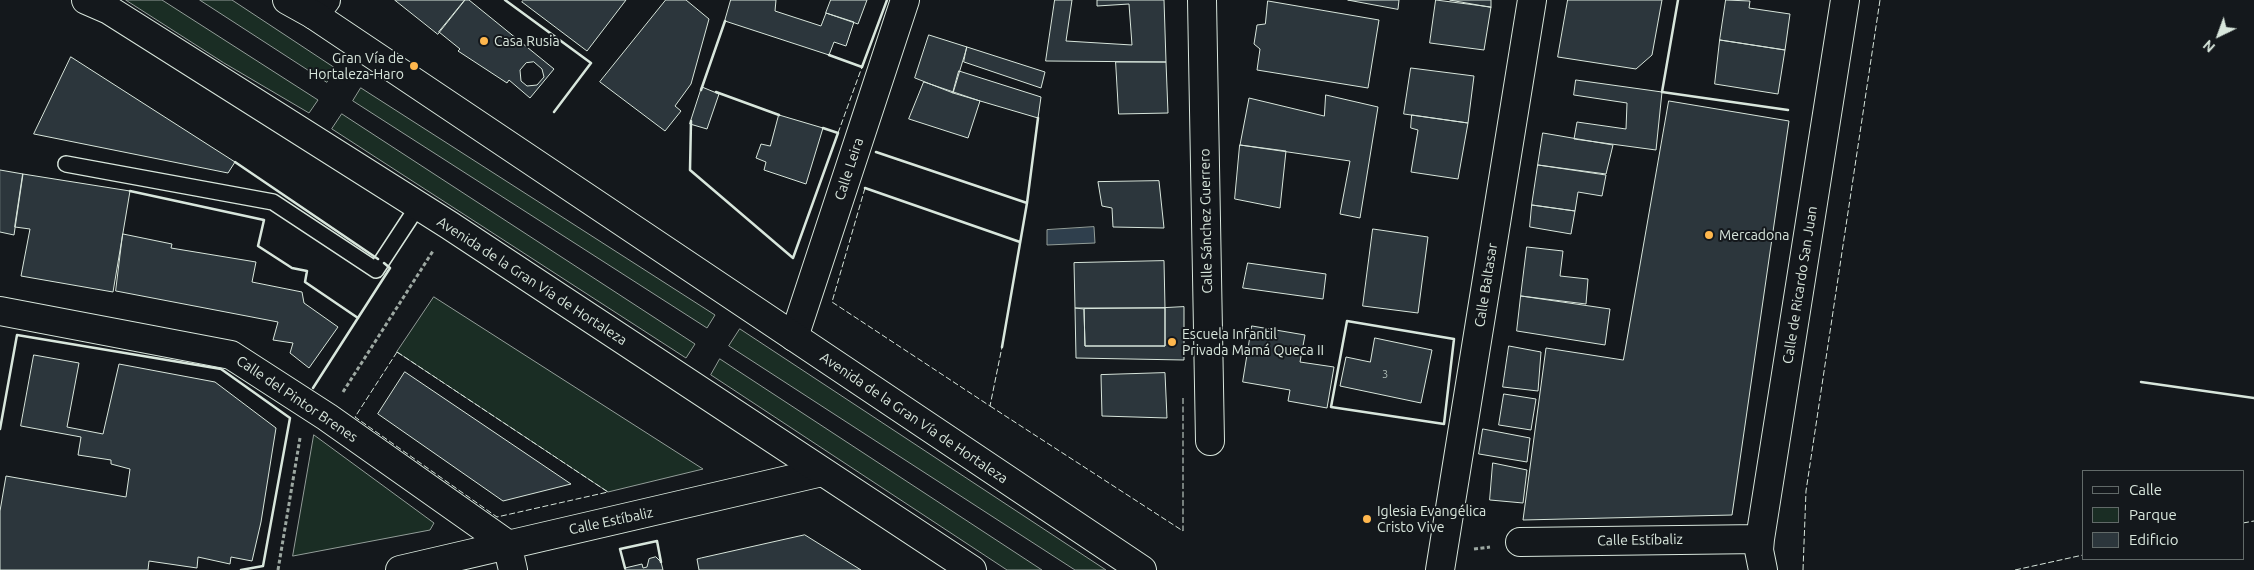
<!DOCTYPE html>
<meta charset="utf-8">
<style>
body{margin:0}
#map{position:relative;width:2254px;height:570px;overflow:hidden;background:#14181c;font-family:Ubuntu,sans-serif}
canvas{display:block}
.legend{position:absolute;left:2082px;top:470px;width:162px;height:90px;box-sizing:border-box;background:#14181c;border:1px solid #626a69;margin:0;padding:6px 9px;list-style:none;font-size:15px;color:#d8e6dc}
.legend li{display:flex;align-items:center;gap:10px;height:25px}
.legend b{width:25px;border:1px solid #626a69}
.north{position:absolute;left:2194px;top:10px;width:50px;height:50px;-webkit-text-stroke:4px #14181c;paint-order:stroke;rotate:222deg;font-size:14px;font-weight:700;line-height:20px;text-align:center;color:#d8e6dc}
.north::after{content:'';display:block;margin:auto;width:18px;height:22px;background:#d8e6dc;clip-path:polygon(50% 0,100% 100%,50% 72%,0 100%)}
</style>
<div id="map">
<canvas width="2254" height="570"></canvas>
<ul class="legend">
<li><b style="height:6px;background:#14181c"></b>Calle</li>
<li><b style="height:14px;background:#1a2d24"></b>Parque</li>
<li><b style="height:14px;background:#2c363c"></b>Edificio</li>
</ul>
<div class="north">N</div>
</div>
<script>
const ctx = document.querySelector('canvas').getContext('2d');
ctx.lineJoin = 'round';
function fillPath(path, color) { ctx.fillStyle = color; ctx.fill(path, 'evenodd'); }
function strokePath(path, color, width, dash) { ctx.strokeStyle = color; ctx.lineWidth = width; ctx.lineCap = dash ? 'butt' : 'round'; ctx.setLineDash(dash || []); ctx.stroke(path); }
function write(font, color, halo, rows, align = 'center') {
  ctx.font = font + ' Ubuntu,sans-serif'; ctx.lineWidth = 4; ctx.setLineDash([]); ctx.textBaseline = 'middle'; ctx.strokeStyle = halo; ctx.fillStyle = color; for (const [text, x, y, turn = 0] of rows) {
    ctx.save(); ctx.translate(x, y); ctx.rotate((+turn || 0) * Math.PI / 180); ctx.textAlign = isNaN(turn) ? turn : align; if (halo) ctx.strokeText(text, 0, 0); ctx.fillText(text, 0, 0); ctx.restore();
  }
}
const green = new Path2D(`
 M126,0H162L318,100L309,113L224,63Z
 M200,0H232L335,68L327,82Z
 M361,88L715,315L707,328L353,101Z
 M342,114L695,344L686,358L332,129Z
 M434,297L703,469L608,492L397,352Z
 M740,329L1106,570H1075L729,346Z
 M720,359L1042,570H1007L711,375Z
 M314,435L434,523L430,530L293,556Z`);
fillPath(green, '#1a2d24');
strokePath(green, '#939e99', 1);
const water = new Path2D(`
 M1094,227L1095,243L1047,245V230Z`);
fillPath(water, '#2f3f4d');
strokePath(water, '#939e99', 1);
const building = new Path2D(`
 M395,0H465L438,34Z
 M465,0H469L554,69L530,98L509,80L507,83L458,51L460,49L439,32ZM534,62L542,69L544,77L537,85L527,86L521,81L520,70L526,63Z
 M524,0H626L587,51L522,2Z
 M666,0H686L709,19L691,84L675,106L681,111L665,131L600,82Z
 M731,0H776L775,11L821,26L826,13L854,22L846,46L834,42L829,55L725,21Z
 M831,0H867L858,24L826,13Z
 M1055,0H1072L1066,41L1132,45L1129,4L1097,6V0H1164L1166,62L1046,61Z
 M1348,0H1399L1398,9Z
 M1436,0L1491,7L1484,50L1430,43Z
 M1450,0H1491V7Z
 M1568,0H1662L1652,55L1636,69L1558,57Z
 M1726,0L1750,1L1749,8L1790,14L1785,50L1720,40Z
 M1268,1L1379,20L1368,88L1257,70L1260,49L1254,44L1257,25L1265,24Z
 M929,35L967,47L953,93L915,78Z
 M1720,40L1785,50L1778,94L1715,84Z
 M967,47L1045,72L1041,88L964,62Z
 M71,57L235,162L228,173L34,134Z
 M1116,62H1166L1168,113L1119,114Z
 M1411,68L1474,76L1468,123L1404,114Z
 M959,71L1041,97L1038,118L953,93Z
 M1576,80L1662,92L1656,150L1574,139L1577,122L1626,129L1627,103L1574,95Z
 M924,82L980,101L968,138L909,119Z
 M702,87L719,94L707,129L690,124Z
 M1326,95L1378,107L1360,218L1340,214L1350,161L1240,145L1249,98L1324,116Z
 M1669,101L1789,121L1732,515L1523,520L1546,348L1623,360Z
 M779,115L823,128L806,184L764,170L766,162L756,158L761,144L770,146Z
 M1412,115L1468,123L1458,179L1411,172L1418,130L1411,128Z
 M1543,133L1613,145L1606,174L1538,165Z
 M1240,145L1286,151L1280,208L1235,199Z
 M1538,165L1606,175L1602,196L1578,192L1575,211L1532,205Z
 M0,170L23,174L14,235L0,232Z
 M23,174L130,191L113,292L21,276L30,229L15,227Z
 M1159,181L1164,228L1113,227L1112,208L1102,206L1098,182Z
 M1532,205L1575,211L1571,234L1530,227Z
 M1373,229L1428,237L1418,313L1363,306Z
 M123,234L172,244L171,248L256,262L252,282L302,292L304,303L338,327L309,368L290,353L293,343L273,340L278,322L116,291Z
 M1527,247L1563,251L1560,276L1588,279L1586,304L1521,296Z
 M1164,261L1165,308H1075L1074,263Z
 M1248,263L1326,274L1323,299L1243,288Z
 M1521,296L1610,309L1605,345L1517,331Z
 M1184,307V360L1076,358L1075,308L1084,309L1085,346H1165V308Z
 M1165,308V346H1085L1084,309Z
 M1252,326L1305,335L1300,362L1334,367L1327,408L1288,401L1290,390L1243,382Z
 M1375,338L1432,350L1421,403L1340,386L1346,357L1370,362Z
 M1509,346L1541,352L1538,391L1503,387Z
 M34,355L79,363L67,427L103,434L119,364L215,382L276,428L261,522L252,561L231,557L230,564L198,557L197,568L149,561L148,570H0V511L6,476L126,497L130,469L111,464V460L78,455L81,437L21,426Z
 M405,372L571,484L503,501L378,414Z
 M1165,373L1167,418L1102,416L1101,375Z
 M1504,394L1536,399L1531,430L1499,425Z
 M1483,429L1530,438L1527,462L1479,454Z
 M1493,463L1527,470L1523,503L1490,500Z
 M805,535L861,570H699L697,559L701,558Z
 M656,557L661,562L663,570H625V568L642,564L643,568L647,567L649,559Z`);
fillPath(building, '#2c363c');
strokePath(building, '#d8e6dc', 1);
const lane = new Path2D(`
 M66,164L273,202L376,270L418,206`);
const street = new Path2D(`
 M301,0L314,15L326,0
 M1202,0L1210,441
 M0,311L231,355L327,417L507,544
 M794,337L905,0
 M1520,542L1760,539
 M507,544L513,570
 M400,570L822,472
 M1440,570L1532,0
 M1763,570L1759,550L1760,539L1845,0`);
const secondary = new Path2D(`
 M86,0L109,10L449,225L972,570
 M287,0L314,15L1142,570`);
strokePath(lane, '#d8e6dc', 18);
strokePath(street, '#d8e6dc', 30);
strokePath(secondary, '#d8e6dc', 30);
strokePath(new Path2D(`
 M343,392L433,251
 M1474,549L1490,547
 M278,570L300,438`), '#9da8a2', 3, [4, 2.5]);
strokePath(lane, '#14181c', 15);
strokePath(street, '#14181c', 28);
strokePath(secondary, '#14181c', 28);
strokePath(new Path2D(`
 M838,133L862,67
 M865,188L832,302L990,406L1002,347
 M397,352L608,492L497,517L355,417Z
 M990,406L1183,531V398
 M2243,523L2254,521
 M1803,570L1806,491L1880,0
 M2015,570L2083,555`), '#d8e6dc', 1, [6, 2.5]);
strokePath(new Path2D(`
 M505,0L591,63L554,112
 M1678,0L1662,92L1788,110
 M829,55L862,67L887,0
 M701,90L725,21
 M716,92L779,115
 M691,121L690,170L793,258L838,133L823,128
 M876,152L1027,203L1038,118
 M235,162L378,259
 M865,188L1020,242
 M130,191L264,220L258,246L292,268L307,271L305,282L358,318
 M1347,321L1454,339L1444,424L1331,407Z
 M1002,347L1027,203
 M2141,382L2254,398
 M313,388L390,268L384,263
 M0,429L17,335L221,369L290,418L263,566L241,570
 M625,568L620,549L657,541L661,562`), '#d8e6dc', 2.5);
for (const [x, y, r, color] of [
 [484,41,5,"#ffb74d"],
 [414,66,5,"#ffb74d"],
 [1709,235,5,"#ffb74d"],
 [1172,342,5,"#ffb74d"],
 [1367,519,5,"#ffb74d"]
]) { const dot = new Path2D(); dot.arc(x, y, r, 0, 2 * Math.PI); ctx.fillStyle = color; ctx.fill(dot); strokePath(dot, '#14181c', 2); }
write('11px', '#adbab4', null, [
 ["3",1385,374]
]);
write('14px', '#d8e6dc', '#14181c', [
 ["Casa Rusia",494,41],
 ["Gran Vía de",404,58,"right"],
 ["Hortaleza-Haro",404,74,"right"],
 ["Mercadona",1719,235],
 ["Escuela Infantil",1182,334],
 ["Privada Mamá Queca II",1182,350],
 ["Iglesia Evangélica",1377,511],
 ["Cristo Vive",1377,527]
], 'left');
write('14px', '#d8e6dc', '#14181c', [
 ["Calle Leira",849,169,-72],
 ["Calle Sánchez Guerrero",1206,221,-91],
 ["Avenida de la Gran Vía de Hortaleza",532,281,33],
 ["Calle Baltasar",1486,285,-81],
 ["Calle de Ricardo San Juan",1800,285,-81],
 ["Calle del Pintor Brenes",297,399,34],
 ["Avenida de la Gran Vía de Hortaleza",914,418,34],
 ["Calle Estíbaliz",611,521,-12],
 ["Calle Estíbaliz",1640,540,-1]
]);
</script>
